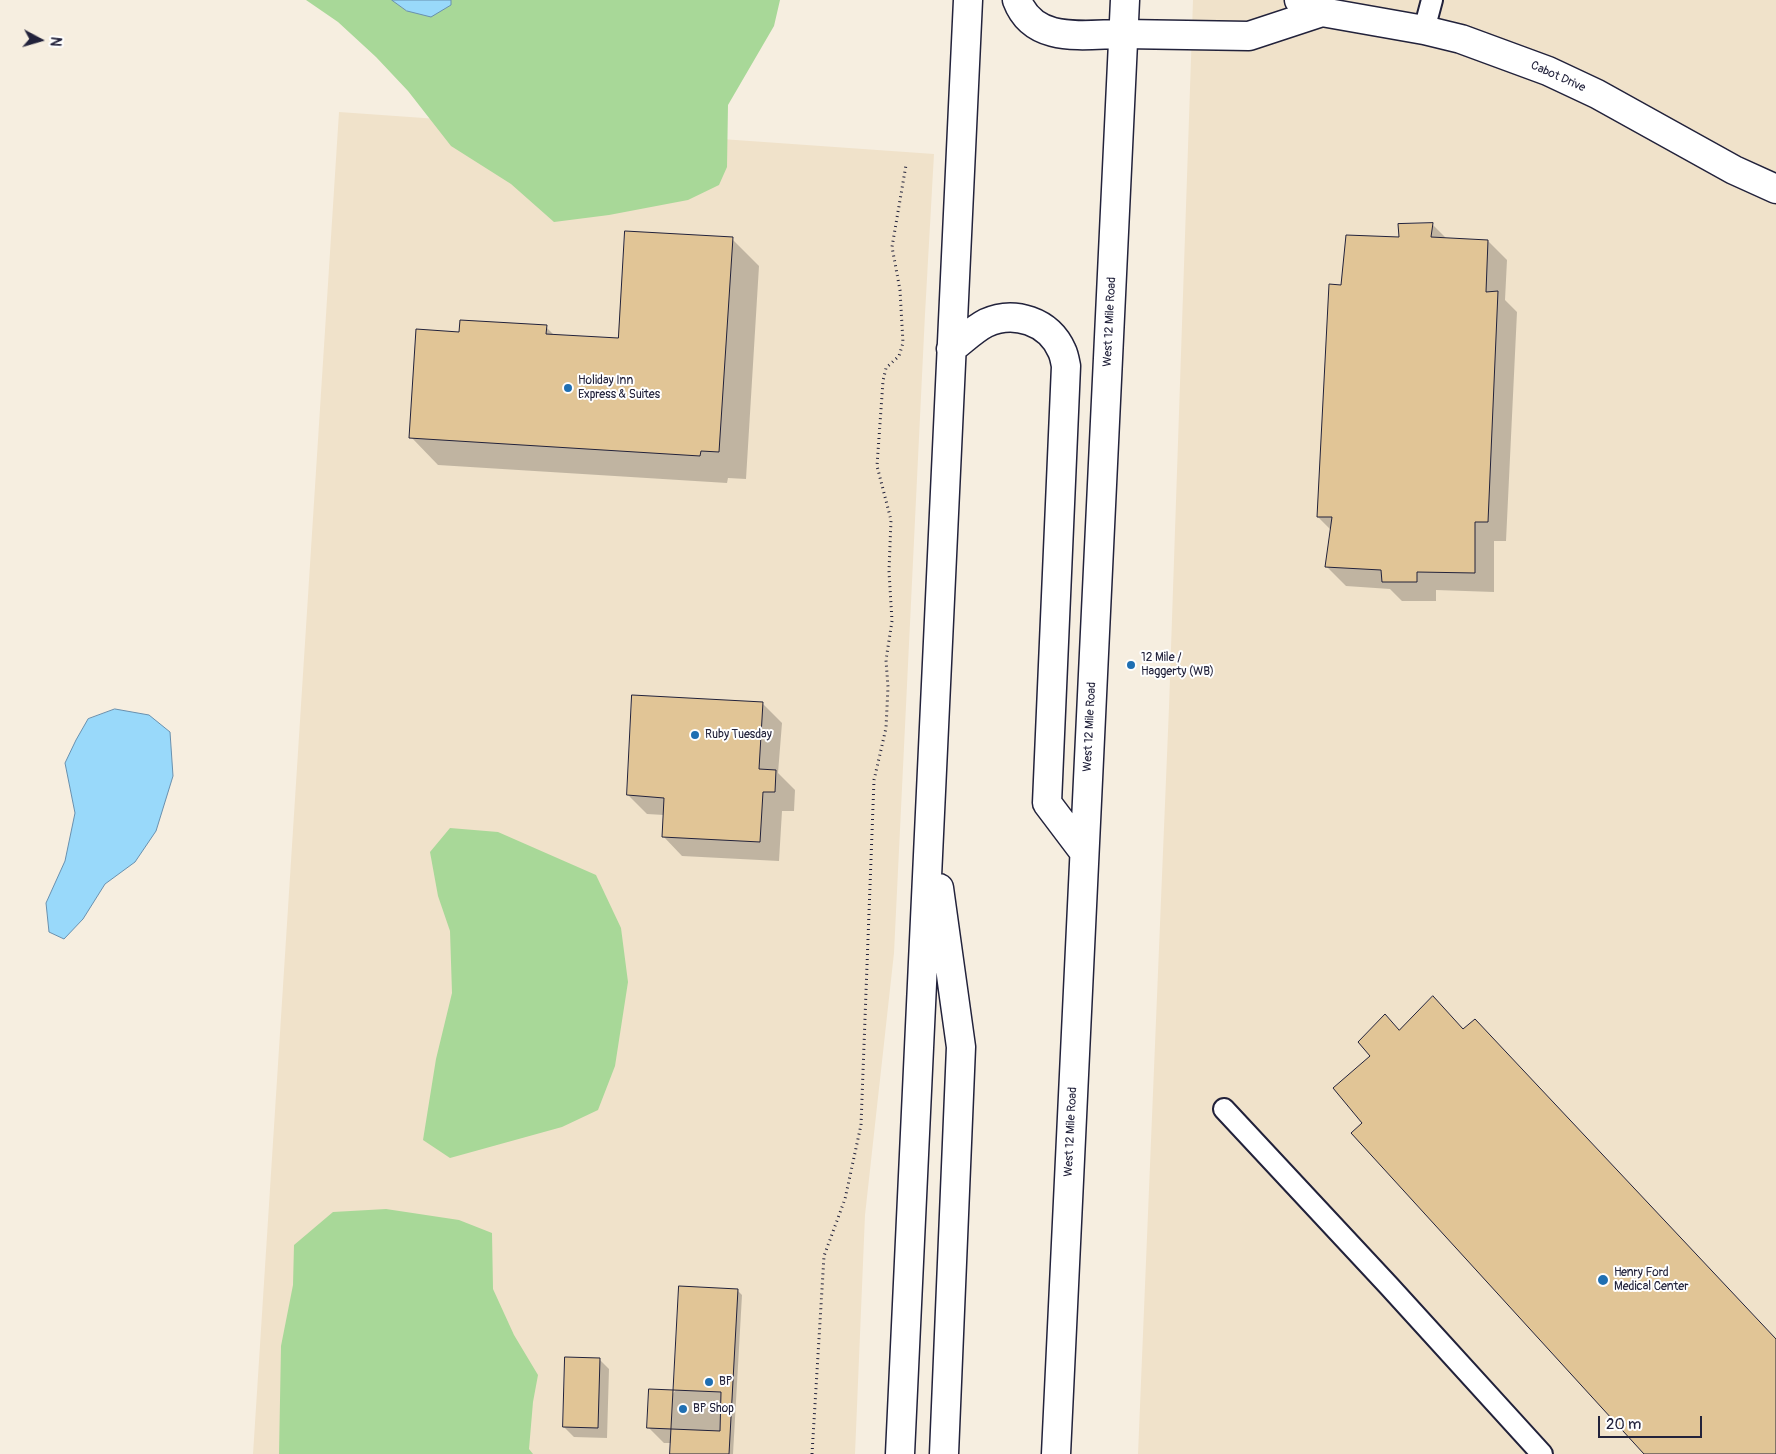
<!DOCTYPE html>
<style>
body{margin:0}
#map{position:relative;width:1776px;height:1454px;overflow:hidden;background:#f6eee0;font-family:Pangolin,sans-serif}
canvas{display:block}
.north{position:absolute;left:15px;top:15px;width:50px;height:50px;-webkit-text-stroke:4px #fff;paint-order:stroke;rotate:96deg;font-size:14px;font-weight:700;line-height:20px;text-align:center;color:#22223b}
.north::after{content:'';display:block;margin:auto;width:18px;height:22px;background:#22223b;clip-path:polygon(50% 0,100% 100%,50% 72%,0 100%)}
.scale{position:absolute;left:1598px;top:1416px;width:104px;height:22px;box-sizing:border-box;border:2px solid #22223b;border-top:0;padding-left:6px;font-size:15px;line-height:18px;white-space:nowrap;color:#22223b;-webkit-text-stroke:4px #fff;paint-order:stroke}
</style>
<div id="map">
<canvas width="1776" height="1454"></canvas>
<div class="north">N</div>
<div class="scale">20 m</div>
</div>
<script>
const ctx = document.querySelector('canvas').getContext('2d');
ctx.lineJoin = 'round';
function fillPath(path, color) { ctx.fillStyle = color; ctx.fill(path, 'evenodd'); }
function strokePath(path, color, width, dash) { ctx.strokeStyle = color; ctx.lineWidth = width; ctx.lineCap = dash ? 'butt' : 'round'; ctx.setLineDash(dash || []); ctx.stroke(path); }
function write(font, color, halo, rows, align = 'center') {
  ctx.font = font + ' Pangolin,sans-serif'; ctx.lineWidth = 4; ctx.setLineDash([]); ctx.textBaseline = 'middle'; ctx.strokeStyle = halo; ctx.fillStyle = color; for (const [text, x, y, turn = 0] of rows) {
    ctx.save(); ctx.translate(x, y); ctx.rotate((+turn || 0) * Math.PI / 180); ctx.textAlign = isNaN(turn) ? turn : align; if (halo) ctx.strokeText(text, 0, 0); ctx.fillText(text, 0, 0); ctx.restore();
  }
}
fillPath(new Path2D(`
 M1193,0H1776V1454H1138L1169,707Z
 M339,112L934,154L925,314L894,953L865,1215L855,1454H253Z`), '#f0e2ca');
fillPath(new Path2D(`
 M306,0H392L407,11L451,5V0H780L774,26L728,105L727,167L719,185L688,200L609,215L554,222L511,184L451,146L408,91L376,57L338,22Z
 M450,828L498,832L596,875L621,928L628,982L615,1066L598,1110L562,1127L450,1158L423,1140L436,1059L452,993L450,931L438,896L430,852Z
 M386,1209L459,1220L492,1233L493,1289L514,1335L538,1375L533,1402L529,1449L533,1454H279L281,1346L293,1285L294,1245L333,1212Z`), '#a8d898');
const water = new Path2D(`
 M392,0H451V5L431,17L407,11Z
 M115,709L149,715L170,732L173,776L156,831L135,862L105,884L83,919L64,939L49,932L46,903L65,861L75,813L65,763L76,740L88,719Z`);
fillPath(water, '#99d9fa');
strokePath(water, '#6990ae', 1);
fillPath(new Path2D(`
 M1432,224L1447,239L1488,241L1507,260L1505,300L1517,312L1506,541H1494V592L1436,590V601H1402L1390,589L1346,586L1327,567L1331,530L1318,517L1342,286L1400,238Z
 M732,239L759,266L746,479L728,478L727,483L438,465L411,437L460,333L546,327L555,336L620,339Z
 M762,703L782,723L778,773L795,790L794,811H782L779,861L682,856L663,836L664,815L647,814L628,795Z
 M737,1290L742,1295L733,1454H671L672,1443H664L649,1428L675,1391Z
 M599,1359L609,1369L607,1438L574,1437L564,1427Z`), '#0003');
const building = new Path2D(`
 M1433,223L1431,237L1488,240L1486,292L1498,291L1488,522H1475V573L1417,572V582H1382L1381,570L1325,567L1332,517H1317L1329,284L1341,285L1346,235L1399,237L1398,224Z
 M625,231L733,237L719,452L701,451L700,456L409,438L416,329L459,332L460,320L547,325L546,334L618,338Z
 M632,695L763,702L759,769L776,770L775,792H763L760,842L662,837L664,798L627,795Z
 M1433,996L1463,1029L1475,1019L1776,1339V1454H1644L1351,1133L1362,1123L1333,1088L1370,1056L1358,1042L1385,1014L1399,1030Z
 M679,1286L738,1289L729,1454H670Z
 M565,1357L600,1358L598,1428L563,1427Z
 M649,1389L721,1392L720,1431L647,1428Z`);
fillPath(building, '#e1c596');
strokePath(building, '#22223b', 1);
const lane = new Path2D(`
 M1424,30L1432,0
 M1224,1109L1389,1286L1542,1454`);
const street = new Path2D(`
 M1299,0L1322,12L1424,30L1461,39L1548,71L1597,94L1734,170L1776,189
 M1124,34L1249,36L1322,12`);
const secondary = new Path2D(`
 M1017,0C1034,45 1085,34 1124,34
 M951,349C962,341 974,329 986,323C1014,310 1049,321 1062,351C1064,355 1065,361 1066,366L1047,803L1084,852
 M939,888L961,1047L944,1454
 M900,1454L968,0
 M1056,1454L1125,0`);
strokePath(lane, '#22223b', 24);
strokePath(street, '#22223b', 31);
strokePath(secondary, '#22223b', 31);
strokePath(new Path2D(`
 M812,1454L824,1256L845,1199L861,1125L874,780L886,728L888,687L886,660L892,621L889,571L891,520L877,466L883,381L886,368L899,356L903,343L900,290L892,247L906,165`), '#22223b', 3, [1, 4]);
strokePath(lane, '#fff', 20);
strokePath(street, '#fff', 28);
strokePath(secondary, '#fff', 28);
for (const [x, y, r, color] of [
 [568,388,5,"#1f6fb2"],
 [1131,665,5,"#1f6fb2"],
 [695,735,5,"#1f6fb2"],
 [1603,1280,6,"#1f6fb2"],
 [709,1382,5,"#1f6fb2"],
 [683,1409,5,"#1f6fb2"]
]) { const dot = new Path2D(); dot.arc(x, y, r, 0, 2 * Math.PI); ctx.fillStyle = color; ctx.fill(dot); strokePath(dot, '#fff', 2); }
write('12px', '#22223b', '#fff', [
 ["Cabot Drive",1558,77,24],
 ["West 12 Mile Road",1110,322,-87],
 ["West 12 Mile Road",1090,727,-87],
 ["West 12 Mile Road",1071,1132,-87]
]);
write('12px', '#22223b', '#fff', [
 ["Holiday Inn",578,381],
 ["Express & Suites",578,395],
 ["12 Mile /",1141,658],
 ["Haggerty (WB)",1141,672],
 ["Ruby Tuesday",705,735],
 ["Henry Ford",1614,1273],
 ["Medical Center",1614,1287],
 ["BP",719,1382],
 ["BP Shop",693,1409]
], 'left');
</script>
